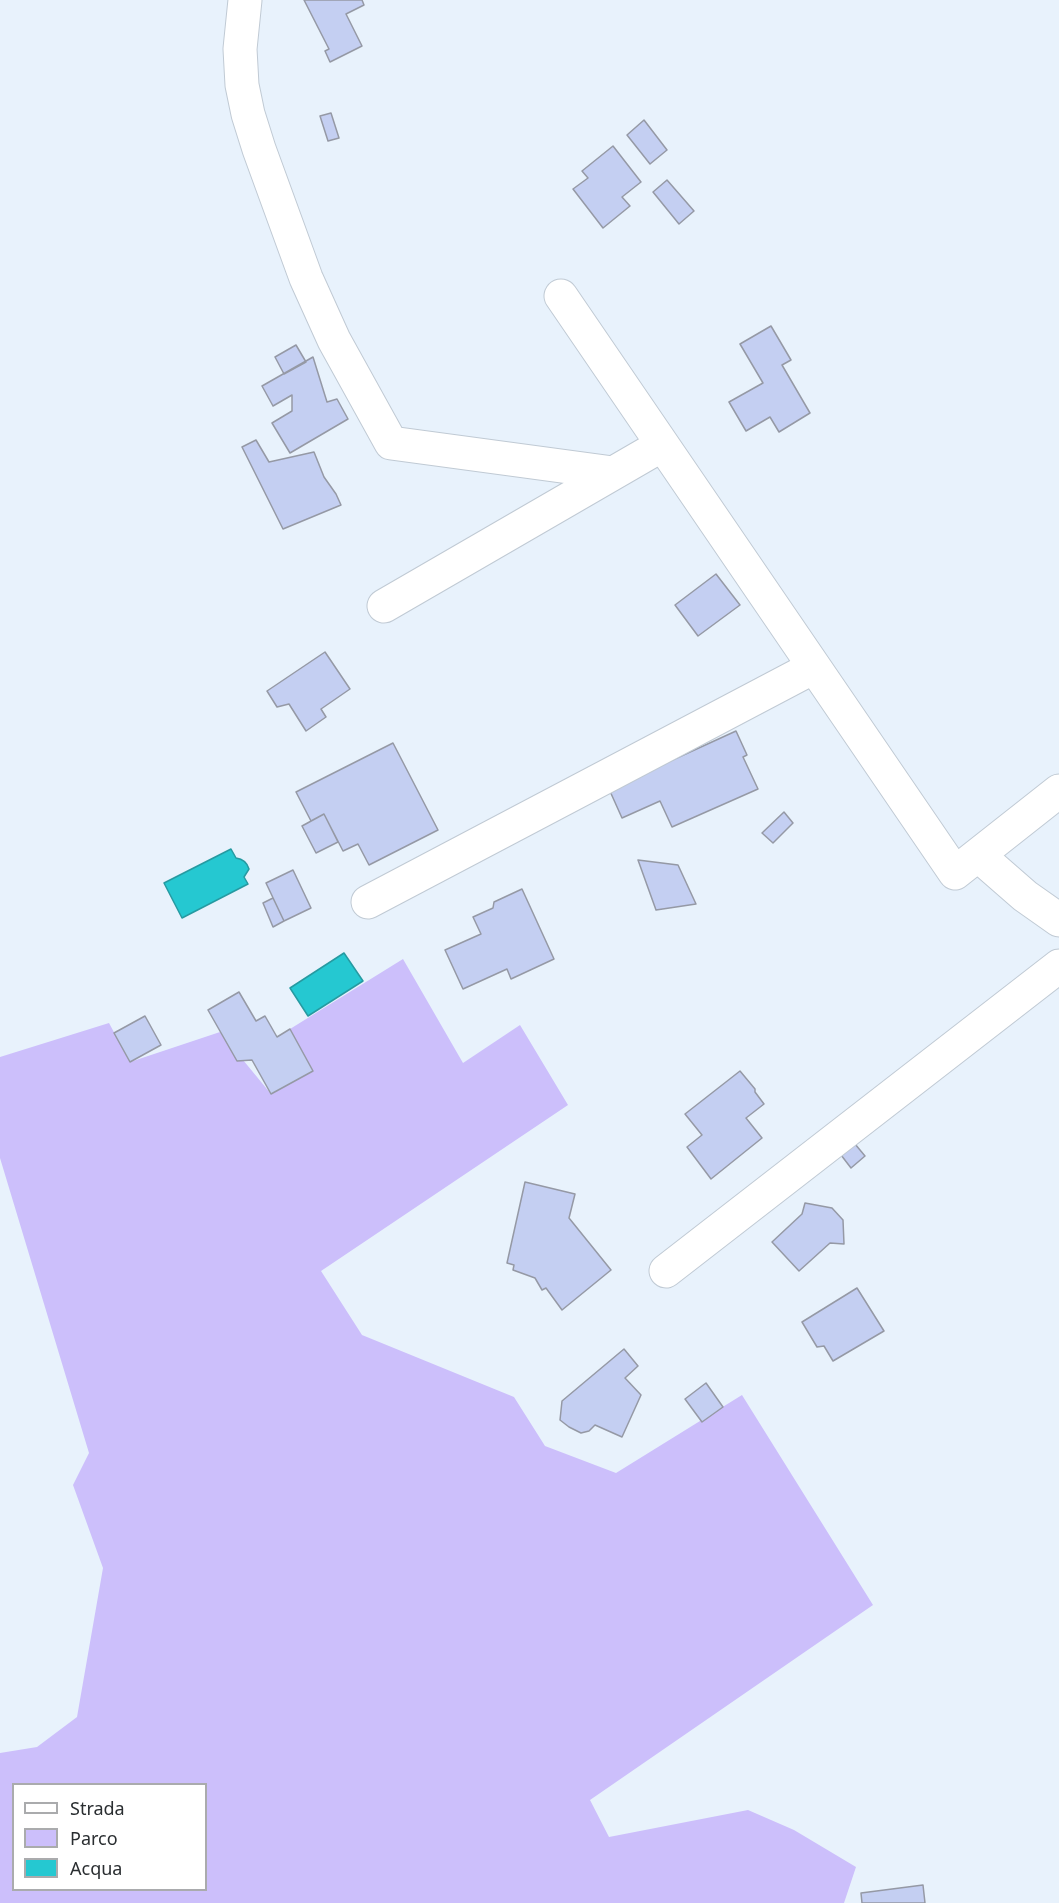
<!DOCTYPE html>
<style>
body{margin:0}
#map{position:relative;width:1059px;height:1903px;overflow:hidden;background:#e8f2fc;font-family:"Noto Sans",sans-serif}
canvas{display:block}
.legend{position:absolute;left:12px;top:1783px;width:195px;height:108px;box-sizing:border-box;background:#fff;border:2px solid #aaabad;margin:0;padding:8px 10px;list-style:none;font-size:18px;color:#2a2e31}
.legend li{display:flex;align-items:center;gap:12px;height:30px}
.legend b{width:30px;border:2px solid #aaabad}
</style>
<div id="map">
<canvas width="1059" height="1903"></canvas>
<ul class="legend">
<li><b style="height:8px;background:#fff"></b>Strada</li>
<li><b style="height:16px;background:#ccbffb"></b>Parco</li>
<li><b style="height:16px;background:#25c8d1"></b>Acqua</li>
</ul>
</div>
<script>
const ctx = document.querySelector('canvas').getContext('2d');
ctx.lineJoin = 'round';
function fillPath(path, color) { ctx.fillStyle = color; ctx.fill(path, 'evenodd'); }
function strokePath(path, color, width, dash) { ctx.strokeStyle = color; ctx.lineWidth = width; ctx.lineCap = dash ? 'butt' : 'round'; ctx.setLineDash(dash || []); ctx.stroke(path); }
fillPath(new Path2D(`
 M403,959L463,1063L520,1025L568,1105L321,1271L362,1335L514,1397L545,1446L616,1473L742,1395L873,1605L590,1800L609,1837L748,1810L794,1830L856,1867L844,1903H0V1753L37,1747L77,1717L103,1568L73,1485L89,1453L0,1158V1057L109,1023L130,1062L220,1032L271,1094L313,1071L290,1029ZM14,1784H206V1890H14Z`), '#ccbffb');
const water = new Path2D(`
 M231,849L236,858C243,859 247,862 249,869L244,877L248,884L182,918L164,883Z
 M344,953L363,981L308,1016L290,988Z`);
fillPath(water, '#25c8d1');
strokePath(water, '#269aa1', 1.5);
const building = new Path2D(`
 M304,0H362L364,5L346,14L362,46L330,62L325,51L329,49Z
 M331,113L339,138L328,141L320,116Z
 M644,120L667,150L650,164L627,135Z
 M613,146L641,182L622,197L630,206L603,228L573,189L588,178L582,171Z
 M667,180L694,211L679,224L653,192Z
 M771,326L791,360L782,365L810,413L779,432L770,417L746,431L729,402L763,383L740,344Z
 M296,345L306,362L284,374L275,357Z
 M313,357L327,402L337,399L348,419L290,453L272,423L292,411V395L273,406L262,386Z
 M256,440L269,462L314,452L324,477L336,494L341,505L283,529L242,447Z
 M716,574L740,605L698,636L675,605Z
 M325,652L350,689L321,709L326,717L306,731L289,704L277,707L267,691Z
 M736,731L747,755L743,757L758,789L672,827L660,801L622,818L609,789Z
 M393,743L438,830L369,865L358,844L343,851L324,814L311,821L296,792Z
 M784,812L793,823L773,843L762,833Z
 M324,814L338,842L316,853L302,826Z
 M638,860L678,865L696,904L656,910Z
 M293,870L311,908L284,921L266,883Z
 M522,889L554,959L511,979L507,969L463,989L445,950L481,934L473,917L493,908L494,902Z
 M273,898L284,921L273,927L263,903Z
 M239,992L256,1021L265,1016L277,1037L290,1029L313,1071L271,1094L252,1060L237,1061L208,1010Z
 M145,1016L161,1045L130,1062L114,1033Z
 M740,1071L755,1089V1092L764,1104L746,1118L762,1138L711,1179L687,1147L702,1135L685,1114Z
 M855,1144L865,1156L851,1168L841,1155Z
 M525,1182L575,1194L569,1218L611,1270L562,1310L546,1288L542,1290L535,1278L513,1270L514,1265L507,1263Z
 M805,1203L832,1208L843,1220L844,1244L830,1243L799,1271L772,1242L802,1214Z
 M857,1288L884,1331L833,1361L824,1346L817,1347L802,1322Z
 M624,1349L638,1366L625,1378L641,1395L622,1437L595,1425L589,1431L581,1433L569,1427L560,1420L562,1401Z
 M706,1383L723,1407L702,1422L685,1399Z
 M923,1885L925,1903H862L861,1893Z`);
fillPath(building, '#c4cff2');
strokePath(building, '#9599a5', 1.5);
const street = new Path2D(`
 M245,0L240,49L242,85L248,114L259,149L306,278L334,340L391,443L613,473
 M561,296L955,873L1059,791
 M384,606L662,445
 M978,855L1025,896L1059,920
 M368,902L814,667
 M666,1271L1059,966`);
strokePath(street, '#c0cad4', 35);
strokePath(street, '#fff', 33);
</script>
